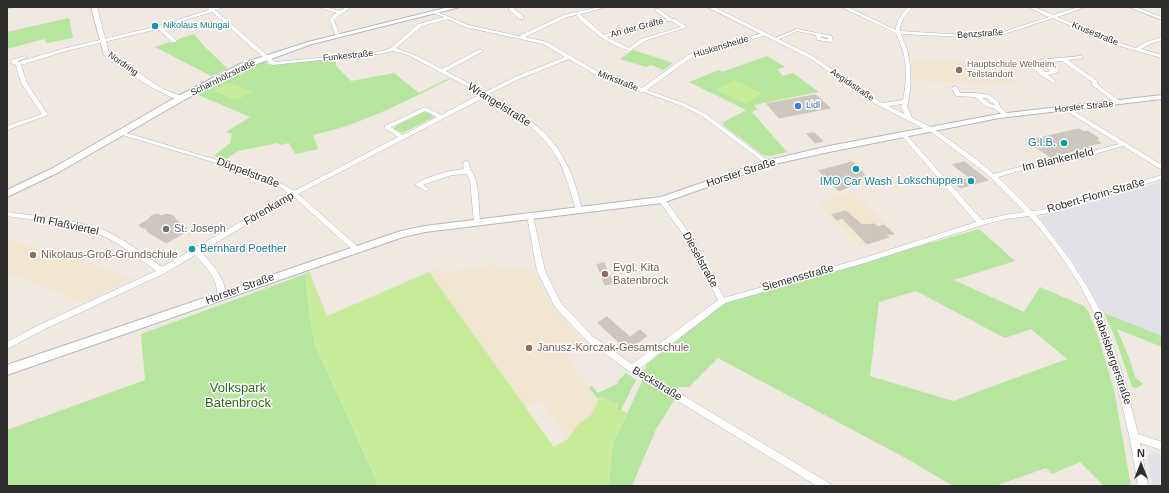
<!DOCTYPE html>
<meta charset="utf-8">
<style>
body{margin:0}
#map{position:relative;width:1169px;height:493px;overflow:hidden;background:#efe9e1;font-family:Arial,sans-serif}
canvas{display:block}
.frame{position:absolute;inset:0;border:8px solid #2e2e2e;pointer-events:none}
.north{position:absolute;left:1121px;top:445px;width:40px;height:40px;-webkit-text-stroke:3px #fff;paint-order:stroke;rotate:0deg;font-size:11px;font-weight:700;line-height:16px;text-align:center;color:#2e2e2e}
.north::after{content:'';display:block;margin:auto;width:14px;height:18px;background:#2e2e2e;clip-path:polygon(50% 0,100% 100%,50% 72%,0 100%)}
</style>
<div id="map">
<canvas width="1169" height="493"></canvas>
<div class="frame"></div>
<div class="north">N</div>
</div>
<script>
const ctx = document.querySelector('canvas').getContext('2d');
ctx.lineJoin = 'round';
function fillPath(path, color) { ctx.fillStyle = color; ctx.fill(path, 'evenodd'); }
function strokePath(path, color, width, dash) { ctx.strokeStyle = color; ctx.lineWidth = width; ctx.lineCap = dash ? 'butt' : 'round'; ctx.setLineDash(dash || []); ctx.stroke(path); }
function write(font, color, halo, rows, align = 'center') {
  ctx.font = font + ' Arial,sans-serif'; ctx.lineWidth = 3; ctx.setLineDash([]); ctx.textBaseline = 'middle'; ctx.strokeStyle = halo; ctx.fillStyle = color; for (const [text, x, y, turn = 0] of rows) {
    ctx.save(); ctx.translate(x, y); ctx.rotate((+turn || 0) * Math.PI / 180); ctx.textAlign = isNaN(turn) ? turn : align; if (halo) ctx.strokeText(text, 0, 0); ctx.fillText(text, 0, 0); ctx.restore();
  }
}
fillPath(new Path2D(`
 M1162,182V336L1104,313L1076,265L1041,219L1044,216Z
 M1155,453L1162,455V486H1152L1148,458V455Z`), '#e3e1e8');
fillPath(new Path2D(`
 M911,59L999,61L1018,84L912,81Z
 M852,191L896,233L888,236L889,237L860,246L821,206L824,205L821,202Z
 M7,239L135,278L82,303L14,274L7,279Z
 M496,264V269L533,268L543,292L556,311L583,340L566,356L577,370V373L598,399L591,415L576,426L568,439L540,400L526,408L429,272L439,268L442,273Z`), '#f0e6d1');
fillPath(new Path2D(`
 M69,18L73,38L47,43L44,39L7,49V32Z
 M194,34L205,47L228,69L211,76L155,47L169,42L171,43L179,40L178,39Z
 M633,50L673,63L664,70L651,65L646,67L620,59Z
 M767,56L785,67L777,69L783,76L793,73L819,92L754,105L757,109L752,112L787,152L770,156L763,155L723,125L724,124L722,123L746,110L689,82L719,70L722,72Z
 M324,59L336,60V66L351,81L394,73L419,93L449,78L450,79C408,100 359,126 313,135L318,149L295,154L289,143L280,145L278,143L238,151L225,160L214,156L230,143L232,134L226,132L250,117L196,94L234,73L264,61L268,64L273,65Z
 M425,111L434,117L403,133L394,129L395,126Z
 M979,229L1015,261L954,280L1024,312L1040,287L1084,306L1089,313L1099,339L1114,390L1131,486H1104L1080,462L1052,474L1046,468L995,486H953L909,460L718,358L689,387H679L672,404L656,429L632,486H608L613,443L641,384L646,365L725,302ZM916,291L1005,338L1031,329L1067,359L953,401L870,376L879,302Z
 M305,274L310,317L315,344L378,484L373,486H7V430L145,380L141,334Z
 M1104,313L1162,336V347L1117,329L1130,360L1135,377L1143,384L1137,388L1132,387L1131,384L1114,335Z
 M626,373L636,380L621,410L619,411L616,410L618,404L600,397L598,399L589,388L592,386L598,393L619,383L617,382Z`), '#b6e59e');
fillPath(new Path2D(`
 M734,80L762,93L746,104L716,90Z
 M228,82L252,91L237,100L213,91Z
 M309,271L327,316L429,272L554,447L568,439L576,426L591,415L600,397L618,404L617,411L621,410L627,413L613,443L608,486H373L378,483L315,344L310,317L305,274Z`), '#c9ec9a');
const building = new Path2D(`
 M816,95L830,108L779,118L767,104Z
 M1079,129L1084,132L1087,131L1097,137L1099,139L1096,140L1101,143L1087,146L1089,147L1050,157L1027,141Z
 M814,133L823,141L815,143L807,134Z
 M853,162L866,176L853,178L858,183L839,191L819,171Z
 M965,162L976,171L988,180L960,188L954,183L970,178L953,165Z
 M846,211L862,225L874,224L878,227L884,225L894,234H885L889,237L867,244L842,218L837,220L832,215Z
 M158,214L161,216L167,214L174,216L176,220L187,228L186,232L166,243L148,232L146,228H143L139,225L148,220L151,216Z
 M604,263L613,283L605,285L597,265Z
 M607,317L630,337L640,330L647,336L627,350L598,323Z`);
fillPath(building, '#cbc7bf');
strokePath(building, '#cbc5ba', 1);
const minor = new Path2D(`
 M7,7H12L7,9Z
 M209,7L213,8L224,7L215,10L275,62L379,52L391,48L418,24L444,17L433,13V12L435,11L468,25L519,36L564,15L599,7H607L580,14L604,35L617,30L667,19L656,11V9H658L672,19H675L687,27L645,41L630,51C608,45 591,31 576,15L567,17L525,37L547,42L600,73L642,88L688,55L762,33H766V35L692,57L647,90L686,104L706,114L771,163L770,164H766L702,116L682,106L644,92H640V91L596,75L569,59L519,79L489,94C519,111 551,131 566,163C574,178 578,194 582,210L581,212H579L576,210C571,194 567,178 560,163C545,132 514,113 485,97L298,194L358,247L360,249L358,251H354L294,197L200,252C211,261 229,283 225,298H219C217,293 217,287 215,282C211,271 203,263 195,255L165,273L45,329L7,349V342L39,325L156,271C139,258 121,244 101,235C72,222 38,221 7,216V212C40,217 75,219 106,231C126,240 144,255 162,267L289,194L280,187L220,164L119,134V132H123L224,162L284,185L294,191L398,137L385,128V126L425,107L441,115L481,94L408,55L393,51L379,54L272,65L212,12L162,27L176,40V42H172L158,29L66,51L21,65L27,83L48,115L7,130V126L42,114L21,83L16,65L12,64L11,61V60L25,56L27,57L16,62H18L62,49L158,26L209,10L208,8ZM448,19L465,27L543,44L565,57L515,77L485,92L446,71L482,52V50H478L442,69L419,57L396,48L422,26ZM669,21H672L681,27L641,39L629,48L607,37L620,32ZM425,111L437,117L403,135L391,127Z
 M317,7H325L340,11L346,7H351L337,17L334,20L340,36V37L336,36L330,20L333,15L337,13Z
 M841,7H847L896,30C896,20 902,14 908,7H912C907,15 900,20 900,31L965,35L1003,32L1049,17L1028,7H1034L1053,15L1079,7H1085L1057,17L1117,42L1136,48L1146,42L1162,37V40L1150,44L1141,49L1162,55V58L1113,44L1053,18L1004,34L965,37L901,34C903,41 907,47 908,54C912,72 911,91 907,107L912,117L909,119L906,117L901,107L902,104L883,107L880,105L883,103L903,100C906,85 907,70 904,55C902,47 899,41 896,33Z
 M1129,7H1135L1162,17V20Z
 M509,8H513L524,17V19H520L509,10Z
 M797,29L832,36L833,41L831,42L817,40L816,35L797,31L777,40L773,39ZM821,36L828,38V39L821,38Z
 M1081,56L1083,57V58L1068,60L1097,81V84L1121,102V104H1117L1092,85V82L1062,61L1045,62L1059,72L1048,75L1056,81L1053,83L1041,75L1027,64L1005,65L1003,64L1005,63ZM1033,63H1039L1051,71L1045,72Z
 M955,86L957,87L960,93H976L989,95L999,102L1000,107L1009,115L1008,116H1004L995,109L986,106L975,97L956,96L952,88ZM982,98H987L994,104V105L990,104Z
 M1067,107L1162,165V170L1123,146L1066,162L1048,163L998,177L1032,211L1042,210L1162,175V179L1044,214L1036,215L1071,261L1091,293L1103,316L1125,382L1138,434L1162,442V450L1140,443L1148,486H1138C1131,439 1121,394 1106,349C1103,338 1100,326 1095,315C1079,279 1055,245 1029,216L1005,219L982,225L868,262L725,303L639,369L829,483L831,486H817L629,371L586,340L555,307L537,271L527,216L530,214L533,216L545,271L561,303L592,336L632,364L718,300L689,243L660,202L659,200L660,198H664L694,240L724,298L864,258L976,222L901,135V133H905L982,220L1005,215L1025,212L987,174L926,128L927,127H931L972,156L994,174L1048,159L1066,158L1119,144L1065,110L1064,109Z
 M466,161L469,163L470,170C479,174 479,212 480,222L477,224L474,222L470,181L467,174L452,175L425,184L423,185L429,189L426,191L415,185C424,177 451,170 464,169L463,163Z`);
const tertiary = new Path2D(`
 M91,7H97L109,53L163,89L183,97V99C167,102 119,65 104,55Z
 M707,7H714L813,56L880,102L933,128L929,130H926L876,104L809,58Z`);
const secondary = new Path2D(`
 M449,7H460L312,44L246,68L184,100L59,172L7,197V190L53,168L178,96L240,64L308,42Z
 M1162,95V99L999,118L829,152L770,165L662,203L425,232L403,237L7,375V365L401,231L425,226L661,197L765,161L829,146L999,114Z`);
strokePath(minor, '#b4b7c1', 1);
strokePath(tertiary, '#b4b7c1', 1);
strokePath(secondary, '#b4b7c1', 2);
fillPath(minor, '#fff');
fillPath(tertiary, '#fff');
fillPath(secondary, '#fff');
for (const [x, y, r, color] of [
 [155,26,4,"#0f9aa8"],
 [959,70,4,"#8d6e63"],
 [798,106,4,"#3f7fe0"],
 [1064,143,4,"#0f9aa8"],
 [856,169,4,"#0f9aa8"],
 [971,181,4,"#0f9aa8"],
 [166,229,4,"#6b7280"],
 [192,249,4,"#0f9aa8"],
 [33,255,4,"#8d6e63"],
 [605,274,4,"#8d6e63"],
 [529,348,4,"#8d6e63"]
]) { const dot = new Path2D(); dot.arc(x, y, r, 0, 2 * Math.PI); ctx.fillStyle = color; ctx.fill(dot); strokePath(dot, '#fff', 1.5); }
write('9px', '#0d838f', '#fff', [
 ["Nikolaus Mungai",163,26]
], 'left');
write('9px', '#2e2e2e', '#fff', [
 ["An der Gräfte",637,28,-15],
 ["Benzstraße",980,34,-4],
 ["Krusestraße",1095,34,22],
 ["Hüskensheide",721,47,-17],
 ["Funkestraße",348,56,-6],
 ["Nordring",123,64,35],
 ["Scharnhölzstraße",223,78,-26],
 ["Mirkstraße",618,81,21],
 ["Aegidistraße",852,85,34],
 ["Horster Straße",1084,107,-6]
]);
write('9px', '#785e54', '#fff', [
 ["Hauptschule Welheim,",967,65],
 ["Teilstandort",967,75]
], 'left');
write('9px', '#366cbe', '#fff', [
 ["Lidl",806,106]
], 'left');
write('11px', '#2e2e2e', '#fff', [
 ["Wrangelstraße",499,105,32],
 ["Im Blankenfeld",1058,160,-13],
 ["Düppelstraße",248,173,21],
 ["Horster Straße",741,173,-18],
 ["Robert-Florin-Straße",1096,196,-16],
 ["Förenkamp",269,209,-30],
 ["Im Flaßviertel",66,225,12],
 ["Dieselstraße",700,260,61],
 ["Siemensstraße",798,278,-16],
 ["Horster Straße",240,289,-20],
 ["Gabelsbergerstraße",1112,358,71],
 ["Beckstraße",657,384,31]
]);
write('11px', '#0d838f', '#fff', [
 ["G.I.B.",1056,143],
 ["Lokschuppen",963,181],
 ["IMO Car Wash",856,182,"center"],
 ["Bernhard Poether",200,249,"left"]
], 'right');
write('11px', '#5b616d', '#fff', [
 ["St. Joseph",174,229]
], 'left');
write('11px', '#785e54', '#fff', [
 ["Nikolaus-Groß-Grundschule",41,255],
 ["Evgl. Kita",613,268],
 ["Batenbrock",613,281],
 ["Janusz-Korczak-Gesamtschule",537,348]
], 'left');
write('13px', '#2c6e1b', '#fff', [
 ["Volkspark",238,388],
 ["Batenbrock",238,403]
]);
</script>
